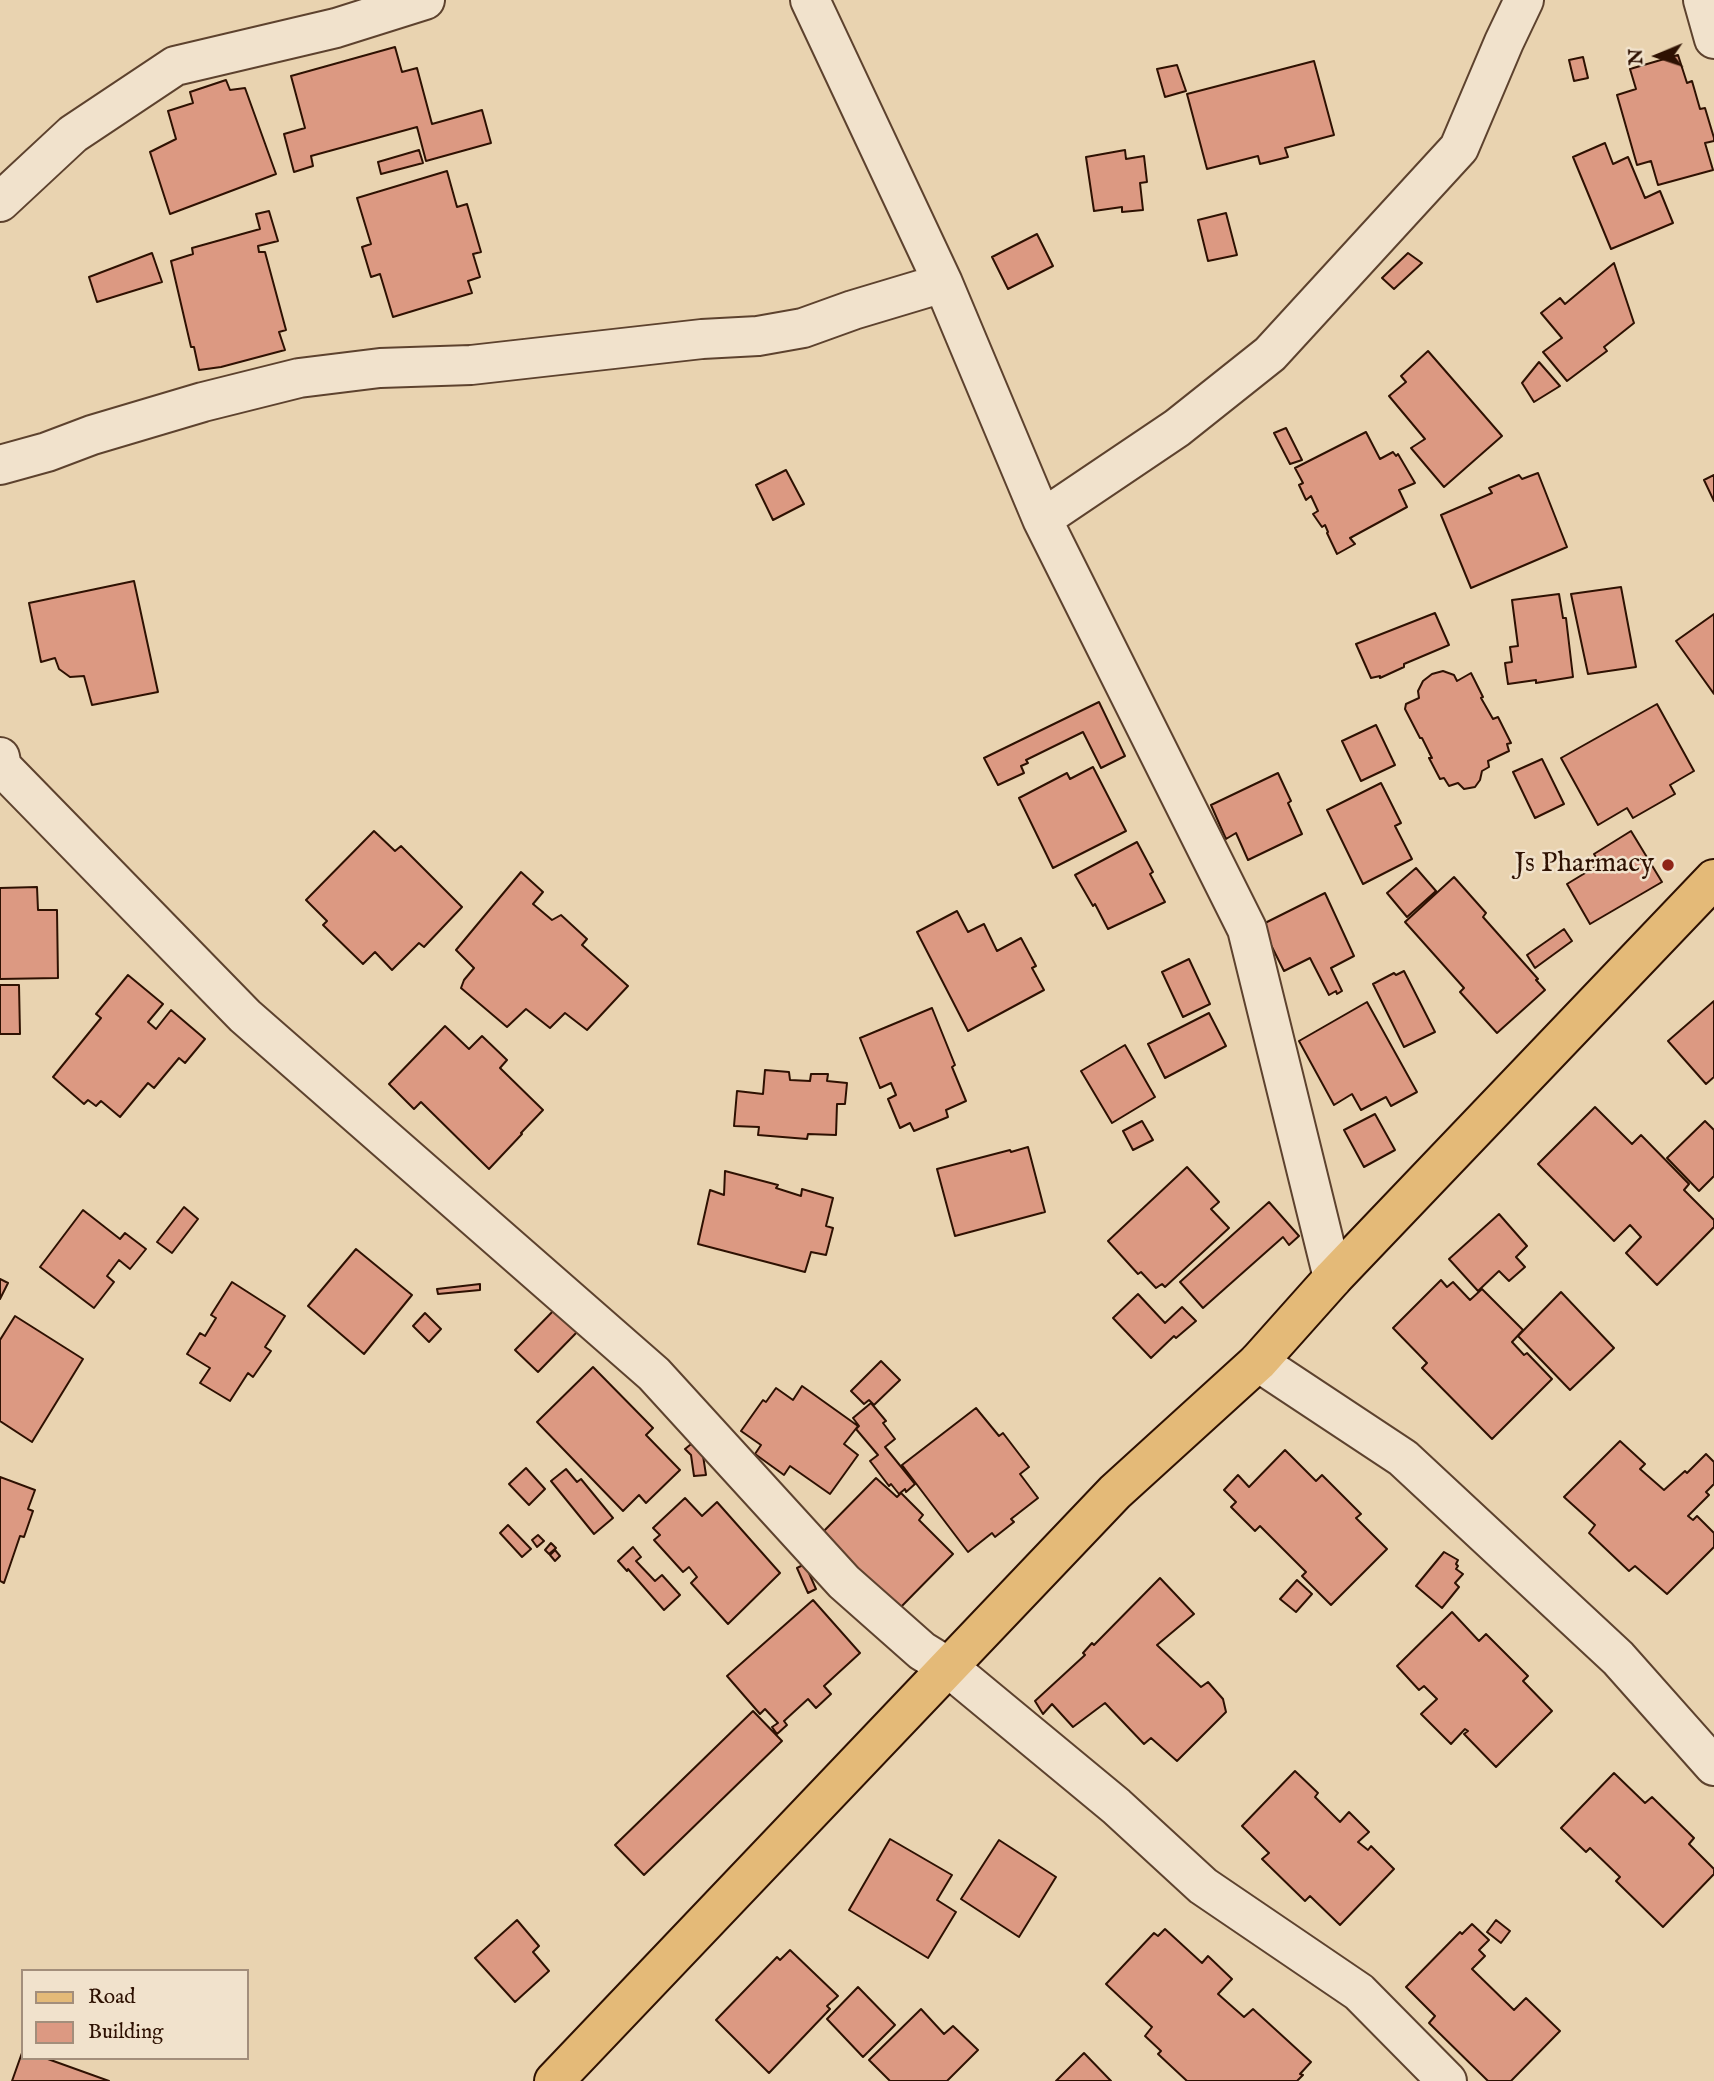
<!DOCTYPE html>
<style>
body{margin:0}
#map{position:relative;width:1714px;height:2081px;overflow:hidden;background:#e9d3b0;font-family:"IM FELL English",serif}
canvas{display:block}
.legend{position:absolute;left:21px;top:1969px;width:228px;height:91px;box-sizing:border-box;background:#f1e2cc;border:2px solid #a38e7b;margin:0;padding:9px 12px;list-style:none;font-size:21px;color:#2e1102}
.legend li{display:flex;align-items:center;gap:14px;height:35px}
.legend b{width:35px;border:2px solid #a38e7b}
.north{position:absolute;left:1623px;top:21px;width:70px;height:70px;-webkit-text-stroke:5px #f1e2cc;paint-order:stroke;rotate:268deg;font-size:19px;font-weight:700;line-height:28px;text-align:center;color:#2e1102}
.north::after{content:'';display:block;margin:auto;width:24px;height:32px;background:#2e1102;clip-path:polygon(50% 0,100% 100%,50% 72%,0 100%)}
</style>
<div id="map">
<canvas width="1714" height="2081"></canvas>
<ul class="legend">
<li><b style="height:9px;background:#e4ba78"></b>Road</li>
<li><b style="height:19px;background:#dc9982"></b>Building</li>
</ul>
<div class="north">N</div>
</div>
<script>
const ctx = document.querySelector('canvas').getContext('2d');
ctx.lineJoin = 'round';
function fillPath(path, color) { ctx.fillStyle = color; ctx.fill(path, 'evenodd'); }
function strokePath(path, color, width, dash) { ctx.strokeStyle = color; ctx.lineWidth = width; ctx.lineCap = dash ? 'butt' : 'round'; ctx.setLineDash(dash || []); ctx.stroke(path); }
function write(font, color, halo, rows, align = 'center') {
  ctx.font = font + ' "IM FELL English",serif'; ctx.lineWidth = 5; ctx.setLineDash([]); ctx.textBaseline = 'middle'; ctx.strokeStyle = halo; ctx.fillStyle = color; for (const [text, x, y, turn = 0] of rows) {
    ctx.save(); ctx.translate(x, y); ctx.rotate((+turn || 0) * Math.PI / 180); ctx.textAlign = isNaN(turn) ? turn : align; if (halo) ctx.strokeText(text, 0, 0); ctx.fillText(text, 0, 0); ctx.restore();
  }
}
const building = new Path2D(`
 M395,47L402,72L417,68L432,124L482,110L491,143L426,161L417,127L311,156L313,166L294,172L284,134L305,128L291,76Z
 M1678,55L1687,83L1692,81L1700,109L1705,108L1714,138V141L1705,143L1713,170L1658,185L1651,161L1637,165L1617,95L1636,89L1630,69Z
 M1583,57L1588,78L1574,81L1569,60Z
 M1314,61L1334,135L1285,148L1288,157L1260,164L1258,156L1207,169L1187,94Z
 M1177,65L1186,91L1165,97L1157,69Z
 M226,80L230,90L245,88L276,174L170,214L150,152L176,139L168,111L193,103L190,92Z
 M1605,143L1613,164L1628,157L1645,198L1660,191L1673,223L1611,249L1573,157Z
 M419,150L423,163L381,174L378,162Z
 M1125,150L1126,159L1144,156L1147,182L1140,183L1143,210L1122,212V207L1094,211L1086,157Z
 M447,171L457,207L467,204L481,252L473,254L480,277L468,281L472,293L393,317L380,274L371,277L362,247L371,244L357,198Z
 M269,211L278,241L258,246L259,252H265L286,330L279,332L285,350L221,367L199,370L194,347H191L171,261L193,254L192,248L260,229L256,214Z
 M1226,213L1237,255L1208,261L1198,220Z
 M1037,234L1053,266L1008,289L992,257Z
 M152,253L162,282L97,302L89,277Z
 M1408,253L1422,263L1394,289L1382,278Z
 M1614,263L1634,323L1604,347L1607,351L1567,381L1543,352L1562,338L1541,313L1560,298L1565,304Z
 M1428,351L1502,436L1444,487L1411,448L1425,439L1389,396L1406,382L1401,376Z
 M1539,362L1560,386L1534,402L1522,383Z
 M1286,428L1302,460L1290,464L1274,433Z
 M1366,432L1380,459L1393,452L1396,456L1398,454L1415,483L1399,490L1407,507L1350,538L1355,544L1337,554L1327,533L1328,532L1325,525L1322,527L1313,514L1318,511L1311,496L1306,500L1299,485L1303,483L1295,468Z
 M786,470L804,504L773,520L756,485Z
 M1538,473L1567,547L1471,588L1441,515L1492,493L1489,488L1519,475L1522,479Z
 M1714,475V501L1704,480Z
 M134,581L158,692L92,705L84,676L70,677L59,669L55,658L41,662L29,603Z
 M1621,587L1636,667L1588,674L1571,594Z
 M1559,594L1563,618H1566L1573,677L1536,683V680L1508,684L1505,663L1512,662L1510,647L1518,646L1512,600Z
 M1435,613L1449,645L1404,664V667L1380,678V676L1371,678L1356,644Z
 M1714,614V694L1676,641Z
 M1443,671L1454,675L1457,681L1471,673L1483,697L1481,698L1493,719L1498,717L1511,743L1507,744L1509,751L1488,761L1489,767L1482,771L1480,780L1475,787L1464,789L1458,783L1449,786L1444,778L1440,779L1429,758H1432L1422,738H1420L1405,709L1406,704L1419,698L1418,691L1423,681L1432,674Z
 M1099,702L1125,756L1101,768L1083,732L1026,760L1028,763L1021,766L1024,773L998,785L984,758Z
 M1657,704L1694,771L1670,785L1675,794L1633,818L1627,808L1598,825L1561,758Z
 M1376,725L1395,765L1361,781L1342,741Z
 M1542,759L1564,804L1535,818L1513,772Z
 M1093,767L1126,831L1053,868L1019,798L1067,773L1070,779Z
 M1278,773L1291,801L1288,803L1302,834L1248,860L1236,833L1226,839L1211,805Z
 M1381,783L1401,823L1395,826L1412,859L1363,884L1327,810Z
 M374,831L395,851L401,846L462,907L424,947L419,943L392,970L375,952L363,964L323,925L327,921L306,900Z
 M1631,831L1662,882L1590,924L1567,884L1600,864L1594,854Z
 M1137,842L1153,872L1150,874L1165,902L1108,929L1095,904L1093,906L1075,875Z
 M1416,868L1436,891L1407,917L1387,893Z
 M521,872L543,892L533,904L552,920L561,915L587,939L582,945L628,986L587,1030L565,1013L550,1028L526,1009L507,1027L461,988L464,980L474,968L456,950Z
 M1454,877L1486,913L1483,917L1538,979L1536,980L1545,990L1497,1033L1460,992L1464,988L1405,922Z
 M37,887L38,910H57L58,978L0,979V888Z
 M1325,893L1354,956L1331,968L1342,991L1337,994L1336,991L1329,995L1310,958L1284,971L1261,925Z
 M957,911L968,932L984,924L997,951L1021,938L1036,966L1032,968L1044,990L968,1031L917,932Z
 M1564,929L1572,941L1535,968L1527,955Z
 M1189,959L1210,1004L1183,1017L1162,972Z
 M1404,971L1435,1032L1404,1047L1373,984L1394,973L1396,975Z
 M128,975L163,1004L148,1022L156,1029L171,1010L205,1039L185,1063L179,1058L154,1088L148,1083L120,1117L101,1101L96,1106L88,1100L84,1104L53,1077L101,1018L96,1014Z
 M0,985H19L20,1034H0Z
 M1714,1001V1077L1706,1084L1668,1041Z
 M1367,1002L1417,1092L1391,1106L1386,1097L1361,1110L1352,1094L1334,1105L1299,1041Z
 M932,1008L955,1065L952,1067L966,1101L946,1110L948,1117L914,1131L910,1123L900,1128L888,1099L896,1095L891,1083L880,1088L860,1038Z
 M1209,1013L1226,1046L1165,1078L1148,1044Z
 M445,1026L469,1049L482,1036L507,1060L500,1068L543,1110L521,1133L522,1134L489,1169L421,1102L414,1109L389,1084Z
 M1125,1045L1155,1097L1112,1123L1081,1071Z
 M765,1070L789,1072L790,1080L810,1081L811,1074H828L827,1081L847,1083L845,1104H837L836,1135L808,1134L807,1139L758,1135L759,1127L734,1126L737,1091L763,1094Z
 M1595,1107L1632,1144L1641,1135L1689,1184L1684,1190L1714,1220V1227L1657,1285L1626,1253L1641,1237L1630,1225L1614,1241L1538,1164Z
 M1375,1114L1395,1150L1364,1167L1344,1130Z
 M1142,1121L1153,1140L1133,1150L1123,1131Z
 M1705,1121L1714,1130V1176L1699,1191L1667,1158Z
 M1028,1147L1045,1212L955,1236L937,1169L1010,1150L1011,1152Z
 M1187,1167L1219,1202L1211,1209L1229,1228L1165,1287L1162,1284L1156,1288L1141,1272L1138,1274L1108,1241Z
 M725,1171L778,1185L776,1188L801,1196L802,1189L833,1198L826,1226L833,1228L826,1255L811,1252L805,1272L698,1244L710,1190L724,1195Z
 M1269,1202L1299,1236L1289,1245L1283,1237L1203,1308L1180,1282Z
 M184,1207L198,1219L172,1253L157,1242Z
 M83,1210L120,1239L125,1233L146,1249L130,1269L119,1260L107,1276L114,1282L94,1308L40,1267Z
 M1499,1214L1527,1246L1516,1257L1525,1267L1509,1281L1499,1271L1478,1291L1449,1259Z
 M356,1249L412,1295L364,1354L308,1306Z
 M0,1279L8,1283L0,1299Z
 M1441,1280L1447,1287L1453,1282L1470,1300L1482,1289L1523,1330L1512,1342L1524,1355L1527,1353L1552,1379L1492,1439L1422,1368L1427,1363L1393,1328Z
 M232,1282L285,1316L265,1347L271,1351L253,1377L248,1373L230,1401L200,1383L210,1368L187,1354L200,1333L205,1336L216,1318L211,1315Z
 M480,1284V1290L438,1294L437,1289Z
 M1561,1292L1614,1348L1570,1390L1518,1336Z
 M1138,1294L1165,1323L1182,1307L1196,1321L1176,1338L1174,1336L1151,1358L1113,1318Z
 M557,1307L580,1329L538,1372L515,1350Z
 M425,1313L441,1329L429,1342L413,1326Z
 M15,1316L83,1359L32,1442L0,1421V1340Z
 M881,1361L900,1380L874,1405L869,1400L864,1404L851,1391Z
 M593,1367L653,1428L646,1435L680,1470L646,1503L639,1495L623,1511L537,1422Z
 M802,1386L858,1426L844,1444L858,1455L830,1494L790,1466L784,1475L755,1454L761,1445L741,1431L763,1400L766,1402L776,1388L793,1400Z
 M871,1403L886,1421L883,1423L895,1439L885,1447L915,1484L906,1492L905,1489L899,1494L891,1484L889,1486L870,1461L878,1455L856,1429L859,1426L853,1418Z
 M976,1408L999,1436L1003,1433L1029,1467L1020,1474L1038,1498L1011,1519L1014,1522L995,1537L992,1533L968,1552L902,1465Z
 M695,1441L702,1449L706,1475L694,1476L691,1455L685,1449Z
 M1620,1441L1645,1464L1640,1469L1664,1490L1685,1471L1687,1473L1706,1454L1714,1462V1484L1706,1492L1709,1495L1688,1516L1693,1520L1697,1516L1714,1533V1547L1667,1594L1635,1566L1629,1571L1589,1533L1595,1525L1564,1497Z
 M1285,1450L1316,1481L1322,1475L1361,1514L1356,1518L1387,1549L1331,1605L1302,1576L1306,1572L1260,1526L1255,1531L1231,1507L1236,1502L1224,1490L1238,1475L1249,1487Z
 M526,1468L545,1489L529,1505L509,1484Z
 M566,1469L577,1482L581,1479L613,1518L594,1534L551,1481Z
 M0,1477L35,1490L28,1509L33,1511L24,1537L20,1536L4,1583L0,1581Z
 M876,1478L897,1497L901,1493L923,1515L919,1520L953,1554L897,1611L818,1537Z
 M685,1498L702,1516L717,1502L780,1573L728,1624L691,1583L697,1577L689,1567L683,1572L654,1540L660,1535L653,1528Z
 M508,1525L531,1549L522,1557L500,1533Z
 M538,1535L544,1541L537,1547L532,1540Z
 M551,1543L556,1548L549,1554L545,1550Z
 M633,1547L641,1557L636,1561L655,1581L662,1575L680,1595L664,1610L628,1569L627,1571L618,1561Z
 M555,1550L560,1556L555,1561L550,1555Z
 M1444,1552L1458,1560L1456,1564L1458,1566L1456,1569L1463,1574L1455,1583L1459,1587L1442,1608L1416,1586Z
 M805,1564L816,1589L808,1593L797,1568Z
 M1160,1578L1194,1614L1157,1645L1201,1687L1208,1682L1223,1699L1226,1712L1177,1761L1151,1738L1144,1744L1105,1703L1073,1727L1052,1704L1043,1714L1035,1701L1085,1655L1083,1653L1092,1643L1094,1645Z
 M1297,1580L1312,1594L1296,1612L1280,1599Z
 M813,1600L860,1653L824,1686L831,1694L816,1708L808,1699L784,1721L787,1725L777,1734L772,1727L778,1723L765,1709L760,1714L727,1676Z
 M1452,1612L1479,1641L1486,1634L1528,1676L1523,1681L1552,1711L1496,1767L1464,1734L1468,1731L1465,1729L1451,1744L1421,1714L1437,1699L1424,1686L1419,1690L1397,1666Z
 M753,1711L782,1741L644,1875L615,1845Z
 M1295,1771L1318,1793L1315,1797L1340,1822L1349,1812L1369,1832L1358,1842L1368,1850L1371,1846L1394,1869L1340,1925L1310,1896L1305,1901L1262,1859L1269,1853L1242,1826Z
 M1614,1773L1645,1803L1652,1797L1694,1838L1689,1844L1714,1869V1874L1663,1927L1616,1881L1620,1877L1590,1848L1586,1852L1561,1828Z
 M890,1839L952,1875L937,1900L956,1912L928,1958L849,1910Z
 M999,1840L1056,1877L1019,1937L961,1899Z
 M517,1920L539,1946L533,1952L549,1971L515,2002L475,1958Z
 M1496,1920L1510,1931L1501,1943L1487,1932Z
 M1472,1924L1489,1940L1479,1950L1485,1956L1472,1969L1514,2010L1526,1998L1560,2031L1511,2081H1488L1429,2023L1435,2016L1406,1987L1460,1932L1462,1934Z
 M1165,1929L1202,1963L1208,1956L1232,1979L1218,1994L1244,2017L1253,2009L1311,2062L1300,2074L1303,2075L1297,2081H1187L1158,2054L1161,2051L1145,2036L1152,2027L1106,1984L1154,1933L1158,1936Z
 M790,1950L838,1996L827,2006L830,2009L769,2073L716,2020L777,1957L780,1960Z
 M858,1987L895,2025L863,2057L827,2019Z
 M921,2009L944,2034L953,2026L978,2050L947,2081H890L869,2060Z
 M23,2050V2058H45L109,2081H12Z
 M1084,2053L1111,2081H1056Z`);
fillPath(building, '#dc9982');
strokePath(building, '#2e1102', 2);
const minor = new Path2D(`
 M810,0L943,283L1042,519L1247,929L1333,1278
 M1703,0L1714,39
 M0,202L73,134L175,66L336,28L425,0
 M0,465L47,452L92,435L203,402L299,378L380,368L471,365L702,339L758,336L803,328L853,310L943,283
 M1042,519L1177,428L1270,354L1459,148L1504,42L1524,0
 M0,757L2,767L245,1016L654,1374L844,1582L922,1651L948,1667L1116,1806L1203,1886L1359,1992L1447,2081
 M1258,1362L1403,1458L1618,1658L1714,1766`);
const major = new Path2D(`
 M554,2081L1115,1492L1258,1362L1333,1278L1714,879`);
strokePath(minor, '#5d422e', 42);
strokePath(major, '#2e1102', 42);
strokePath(minor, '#f1e2cc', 38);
strokePath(major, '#e4ba78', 38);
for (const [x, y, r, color] of [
 [1668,865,7,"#8f2418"]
]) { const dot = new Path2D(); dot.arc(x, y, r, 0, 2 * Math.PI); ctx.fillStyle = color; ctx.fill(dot); strokePath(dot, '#f1e2cc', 2.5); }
write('28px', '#2e1102', '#f1e2cc', [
 ["Js Pharmacy",1654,865]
], 'right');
</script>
